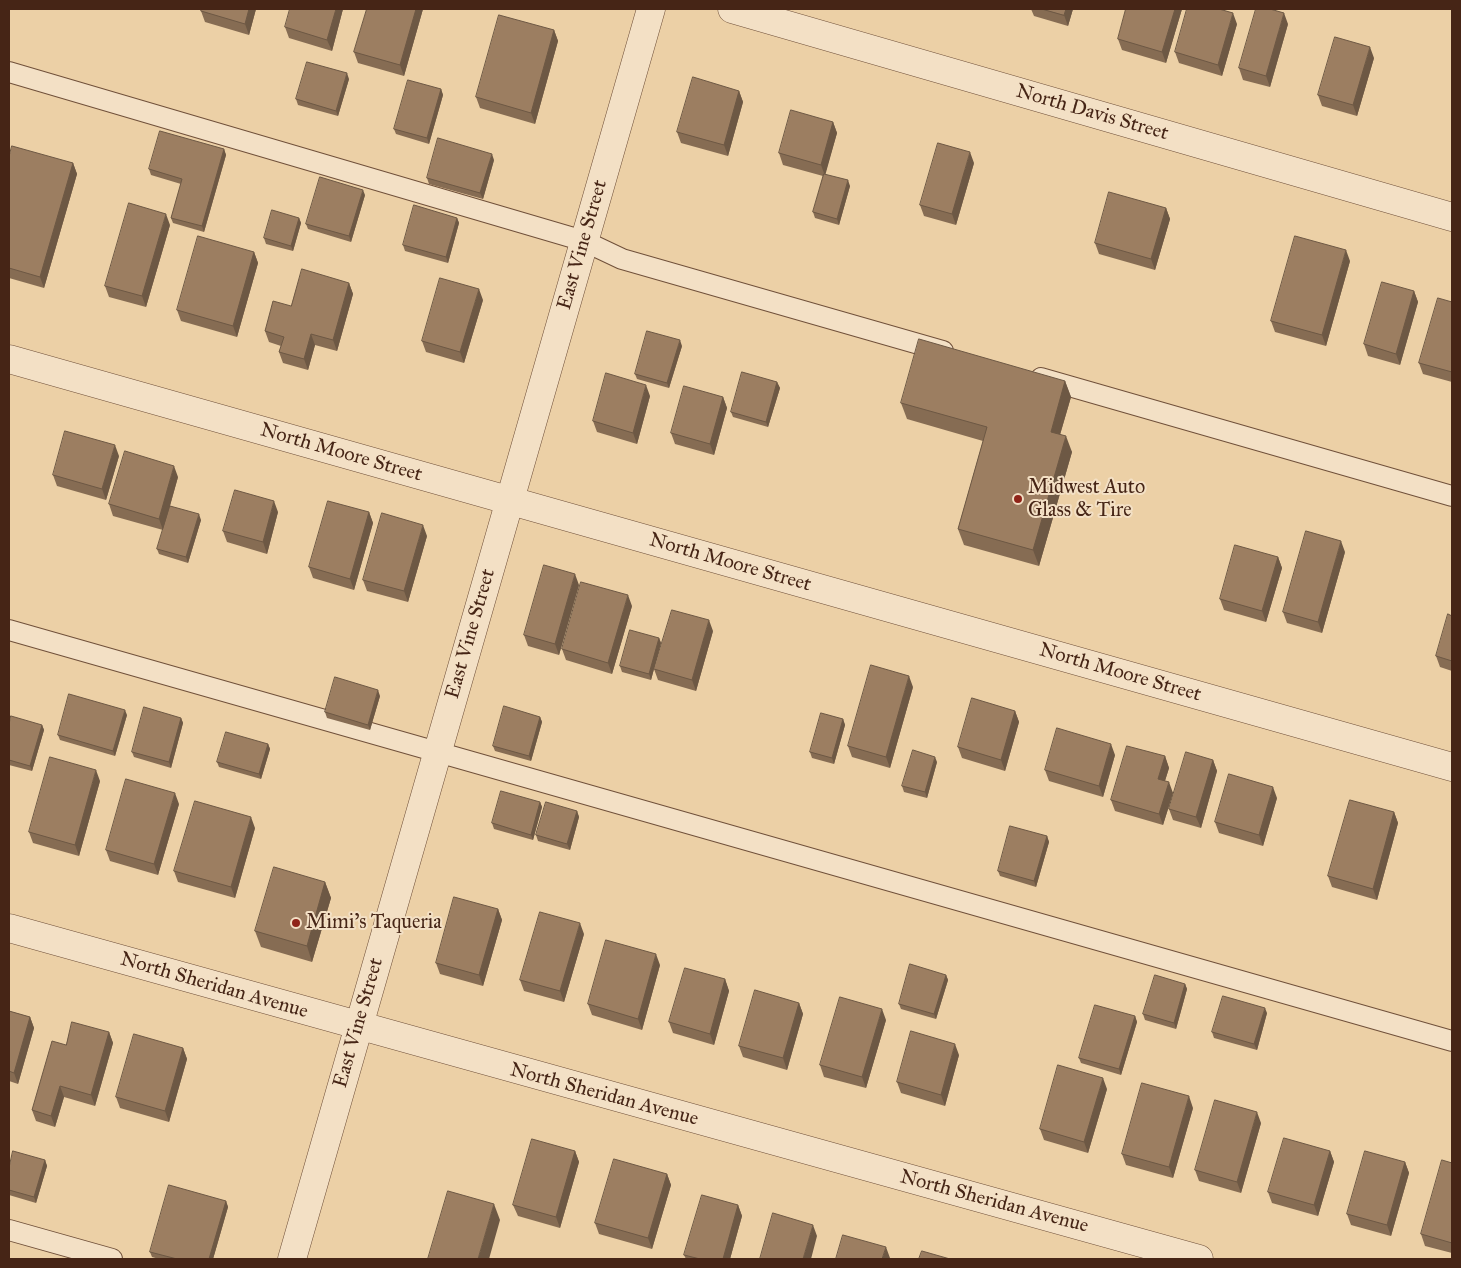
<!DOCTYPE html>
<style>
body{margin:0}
#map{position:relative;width:1461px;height:1268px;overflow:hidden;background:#ecd0a6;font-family:"IM FELL Great Primer",serif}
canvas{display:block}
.frame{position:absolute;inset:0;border:10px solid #462516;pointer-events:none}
</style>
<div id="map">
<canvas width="1461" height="1268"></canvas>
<div class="frame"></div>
</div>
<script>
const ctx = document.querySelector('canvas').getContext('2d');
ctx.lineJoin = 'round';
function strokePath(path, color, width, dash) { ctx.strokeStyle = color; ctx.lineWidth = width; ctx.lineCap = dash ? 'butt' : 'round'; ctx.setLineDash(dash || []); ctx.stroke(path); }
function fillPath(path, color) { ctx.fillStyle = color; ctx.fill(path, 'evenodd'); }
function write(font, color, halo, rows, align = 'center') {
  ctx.font = font + ' "IM FELL Great Primer",serif'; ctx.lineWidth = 4; ctx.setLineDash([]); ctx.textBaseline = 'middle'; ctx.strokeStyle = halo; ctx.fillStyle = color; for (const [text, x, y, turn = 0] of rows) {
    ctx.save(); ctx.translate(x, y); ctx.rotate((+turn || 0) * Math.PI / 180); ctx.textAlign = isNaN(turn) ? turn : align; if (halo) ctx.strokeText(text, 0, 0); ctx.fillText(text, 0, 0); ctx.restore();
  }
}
const service = new Path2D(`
 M9,72L584,241L622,259L943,351
 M1041,378L1452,496
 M9,630L1452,1041
 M9,1230L112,1259`);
const minor = new Path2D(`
 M732,9L1452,217
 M9,359L1452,767`);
const tertiary = new Path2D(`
 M9,928L1199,1259
 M292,1259L651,9`);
strokePath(service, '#70503a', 22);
strokePath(minor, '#70503a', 29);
strokePath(tertiary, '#70503a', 29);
strokePath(service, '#f3e0c5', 20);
strokePath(minor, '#f3e0c5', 28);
strokePath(tertiary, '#f3e0c5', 28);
fillPath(new Path2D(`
 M202,9H256L249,35L205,22L201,11Z
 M343,9L332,51L289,38L285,27Z
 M367,9H423L404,76L358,63L354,52Z
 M1031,9H1073L1068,26L1034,16Z
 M1126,9H1182L1166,63L1122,50L1118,39Z
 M1237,24L1222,76L1179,63L1175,52Z
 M1288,24L1270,87L1243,80L1239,68Z
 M554,30L558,41L535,124L480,108L476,97Z
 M1374,58L1357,116L1322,106L1318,95Z
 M349,79L338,116L298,105L296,99Z
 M441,89L443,95L429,144L396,134L394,129Z
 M739,91L743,102L728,156L681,143L677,132Z
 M833,122L837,133L825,174L850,186L839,225L815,218L813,212L823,176L783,165L779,153Z
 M224,149L226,155L204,232L173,223L171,218L181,184L151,175L149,169Z
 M9,157L73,163L77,174L44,288L9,278Z
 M494,160L483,199L429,184L427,178Z
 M974,163L956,225L924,216L920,205Z
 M365,195L351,242L308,229L306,224Z
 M1166,208L1170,219L1155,270L1099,254L1095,243Z
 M299,218L301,223L293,251L266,244L264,238Z
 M457,218L459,223L448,263L405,251L403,245Z
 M170,225L146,307L109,297L105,286Z
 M254,252L258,263L237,337L181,321L177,310Z
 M1350,261L1326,346L1275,332L1271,321Z
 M349,283L353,294L337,351L315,345L308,370L283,363L279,352L281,346L269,342L265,331L291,306Z
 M1414,291L1418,302L1400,365L1368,356L1364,344Z
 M483,300L464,363L426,352L422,341Z
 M1452,302V382L1423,374L1419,363Z
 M682,346L669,388L637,379L635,374Z
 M1065,381L1071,397L1060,435L1072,452L1039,566L964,545L958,529L983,441L907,419L901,403Z
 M777,382L780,388L768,427L733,417L731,412Z
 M650,396L637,444L597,432L593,421Z
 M723,397L727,408L714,455L675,444L671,433Z
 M119,456L106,500L57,486L53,475Z
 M178,477L170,506L201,520L188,563L159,554L157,549L163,530L113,516L109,504Z
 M278,512L267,554L227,542L223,531Z
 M369,512L373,523L354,590L313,578L309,567Z
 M427,536L408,602L367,591L363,580Z
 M1345,552L1322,633L1287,623L1283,612Z
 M1278,557L1282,568L1266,622L1224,610L1220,599Z
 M579,585L559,655L528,646L524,635Z
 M632,606L612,674L566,660L562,649Z
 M1452,616V671L1440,667L1436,656Z
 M713,631L696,691L658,680L654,669Z
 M659,638L661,643L651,680L622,672L620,666Z
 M913,687L890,768L852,757L848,746Z
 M380,696L370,730L327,718L325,712Z
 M1015,711L1019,722L1005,771L962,758L958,747Z
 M127,715L115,756L60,740L58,735Z
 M540,717L542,722L531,761L495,751L493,746Z
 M181,718L183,723L171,768L134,757L132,752Z
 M843,719L845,725L834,764L812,758L810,752Z
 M9,725H42L44,730L32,771L9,765Z
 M268,744L270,749L261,779L219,767L217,762Z
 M1115,755L1103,797L1049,781L1045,770Z
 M1165,756L1169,768L1165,781L1173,793L1163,825L1115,811L1111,800Z
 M1213,760L1217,771L1201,828L1173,820L1169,809Z
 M937,762L927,798L904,792L902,786Z
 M100,781L79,856L33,843L29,832Z
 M1277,798L1263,846L1219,833L1215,822Z
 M540,802L542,807L533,840L494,829L492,823Z
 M179,804L158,875L110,861L106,850Z
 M577,811L579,817L570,850L538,841L536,835Z
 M1394,812L1398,823L1377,900L1332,887L1328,876Z
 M255,828L235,898L178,882L174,871Z
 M1047,836L1049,842L1036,887L1000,876L998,871Z
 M325,882L331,898L312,962L261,947L255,931Z
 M498,909L502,920L483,986L440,974L436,963Z
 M584,934L564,1002L524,991L520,980Z
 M660,965L642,1030L592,1015L588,1004Z
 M946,975L948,980L936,1019L901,1009L899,1004Z
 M725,979L729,991L714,1045L673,1033L669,1022Z
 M1185,984L1187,989L1176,1029L1145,1020L1143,1014Z
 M799,1003L803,1014L787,1070L743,1057L739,1046Z
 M9,1011L30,1017L34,1028L18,1084L9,1081Z
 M1267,1013L1257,1050L1214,1038L1212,1032Z
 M1135,1016L1137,1022L1121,1075L1081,1063L1079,1058Z
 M886,1020L866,1088L824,1077L820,1065Z
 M109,1032L113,1043L95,1106L64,1097L55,1127L36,1121L32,1110L66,1045Z
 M183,1048L187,1059L169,1122L120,1108L116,1097Z
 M959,1055L945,1106L901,1093L897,1082Z
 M1107,1089L1088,1153L1044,1140L1040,1129Z
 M1193,1108L1173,1178L1126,1165L1122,1154Z
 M1261,1123L1241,1193L1199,1181L1195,1170Z
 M575,1151L579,1162L560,1228L518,1216L513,1205Z
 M1330,1151L1334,1162L1318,1216L1272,1203L1268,1192Z
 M45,1160L47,1166L36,1203L9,1195V1168Z
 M1405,1162L1409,1173L1391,1236L1351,1225L1347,1214Z
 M1452,1163V1253L1425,1246L1421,1234Z
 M667,1174L671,1185L652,1249L599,1234L595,1223Z
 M226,1201L228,1207L213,1259H159L152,1257L150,1252Z
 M738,1205L742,1216L730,1259H686L684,1255Z`), '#866c53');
fillPath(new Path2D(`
 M249,9H256L249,35L245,24Z
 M336,9H343L332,51L327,40Z
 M416,9H423L404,76L400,65Z
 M1066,9H1073L1068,26L1064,15Z
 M1175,9H1182L1166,63L1162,52Z
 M1233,13L1237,24L1222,76L1218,65Z
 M1284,13L1288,24L1270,87L1266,76Z
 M554,30L558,41L535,124L531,113Z
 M1370,47L1374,58L1357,116L1353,105Z
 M347,73L349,79L338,116L336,111Z
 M441,89L443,95L429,144L427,138Z
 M739,91L743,102L728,156L724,145Z
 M833,122L837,133L825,176L821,165Z
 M224,149L226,155L204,232L202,226Z
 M970,152L974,163L956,225L952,214Z
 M492,154L494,160L483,199L480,193Z
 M73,163L77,174L44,288L40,277Z
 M848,180L850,186L839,225L837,219Z
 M363,190L365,195L351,242L349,236Z
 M1166,208L1170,219L1155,270L1151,259Z
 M166,214L170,225L146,307L142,296Z
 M299,218L301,223L293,251L291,246Z
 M457,218L459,223L448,263L446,257Z
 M1346,250L1350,261L1326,346L1322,335Z
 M254,252L258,263L237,337L233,326Z
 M349,283L353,294L337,351L333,340Z
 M479,289L483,300L464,363L460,352Z
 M1414,291L1418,302L1400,365L1396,354Z
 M311,334L315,345L308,370L304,359Z
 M680,340L682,346L669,388L667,383Z
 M1065,381L1071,397L1056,448L1051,432Z
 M777,382L780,388L768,427L766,422Z
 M646,385L650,396L637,444L633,433Z
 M723,397L727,408L714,455L710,444Z
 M1066,436L1072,452L1039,566L1033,550Z
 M115,445L119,456L106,500L102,489Z
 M174,466L178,477L163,530L159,519Z
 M274,501L278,512L267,554L263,542Z
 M369,512L373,523L354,590L350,579Z
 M199,514L201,520L188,563L186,557Z
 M423,525L427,536L408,602L404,591Z
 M1341,541L1345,552L1322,633L1318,622Z
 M1278,557L1282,568L1266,622L1262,611Z
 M575,574L579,585L559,655L555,644Z
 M628,595L632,606L612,674L608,663Z
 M709,620L713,631L696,691L692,680Z
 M659,638L661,643L651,680L649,674Z
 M909,676L913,687L890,768L886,757Z
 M378,690L380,696L370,730L368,725Z
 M125,710L127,715L115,756L113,751Z
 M1015,711L1019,722L1005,771L1001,760Z
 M540,717L542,722L531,761L529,756Z
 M181,718L183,723L171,768L169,762Z
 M843,719L845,725L834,764L832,758Z
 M42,725L44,730L32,771L30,766Z
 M268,744L270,749L261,779L259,774Z
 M1111,744L1115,755L1103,797L1099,786Z
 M1165,756L1169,768L1162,790L1158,779Z
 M935,757L937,762L927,798L925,792Z
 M1213,760L1217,771L1201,828L1196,817Z
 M96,770L100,781L79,856L75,845Z
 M1169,782L1173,793L1163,825L1159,814Z
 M9,784L10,788L9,794Z
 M1273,787L1277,798L1263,846L1259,835Z
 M175,793L179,804L158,875L154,864Z
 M540,802L542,807L533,840L531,835Z
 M577,811L579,817L570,850L567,844Z
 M1394,812L1398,823L1377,900L1373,889Z
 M251,817L255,828L235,898L231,887Z
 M1047,836L1049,842L1036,887L1034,881Z
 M325,882L331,898L312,962L307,946Z
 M498,909L502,920L483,986L479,975Z
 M580,923L584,934L564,1002L560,991Z
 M656,954L660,965L642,1030L638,1019Z
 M946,975L948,980L936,1019L934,1014Z
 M725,979L729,991L714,1045L710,1034Z
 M1185,984L1187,989L1176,1029L1174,1023Z
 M799,1003L803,1014L787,1070L783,1058Z
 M1265,1008L1267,1013L1257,1050L1254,1044Z
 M882,1009L886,1020L866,1088L862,1077Z
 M1135,1016L1137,1022L1121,1075L1119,1069Z
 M30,1017L34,1028L18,1084L14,1073Z
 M109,1032L113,1043L95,1106L91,1095Z
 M955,1044L959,1055L945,1106L941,1095Z
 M183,1048L187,1059L169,1122L165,1111Z
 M1103,1078L1107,1089L1088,1153L1084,1142Z
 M60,1086L64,1097L55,1127L51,1116Z
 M1189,1096L1193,1108L1173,1178L1169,1167Z
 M1257,1112L1261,1123L1241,1193L1237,1182Z
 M575,1151L579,1162L560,1228L556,1217Z
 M1330,1151L1334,1162L1318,1216L1314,1205Z
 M45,1160L47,1166L36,1203L34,1197Z
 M1405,1162L1409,1173L1391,1236L1387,1225Z
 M667,1174L671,1185L652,1249L648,1238Z
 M226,1201L228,1207L213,1259H209Z
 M494,1204L500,1220L489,1259H478Z
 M738,1205L742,1216L730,1259H723Z
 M813,1225L817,1236L811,1259H803Z
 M886,1247L890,1258L889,1259H882Z`), '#6d5844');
const building = new Path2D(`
 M202,9H249L245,24L201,11Z
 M290,9H336L327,40L285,27Z
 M367,9H416L400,65L354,52Z
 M1042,9H1066L1064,15Z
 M1126,9H1175L1162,52L1118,39Z
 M1187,9H1219L1233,13L1218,65L1175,52Z
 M1256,9H1270L1284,13L1266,76L1239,68Z
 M499,15L554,30L531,113L476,97Z
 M1335,37L1370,47L1353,105L1318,95Z
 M307,62L347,73L336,111L296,99Z
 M693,77L739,91L724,145L677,132Z
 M408,80L441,89L427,138L394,129Z
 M791,110L833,122L821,165L779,153Z
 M160,131L224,149L202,226L171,218L182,179L149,169Z
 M438,138L492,154L480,193L427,178Z
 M938,143L970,152L952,214L920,205Z
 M12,146L73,163L40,277L9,268V157Z
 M824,174L848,180L837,219L813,212Z
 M320,177L363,190L349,236L306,224Z
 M1109,192L1166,208L1151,259L1095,243Z
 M129,203L166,214L142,296L105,286Z
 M414,205L457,218L446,257L403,245Z
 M272,210L299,218L291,246L264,238Z
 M198,236L254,252L233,326L177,310Z
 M1295,236L1346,250L1322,335L1271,321Z
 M302,269L349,283L333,340L311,334L304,359L279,352L284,337L265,331L273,301L291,306Z
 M440,278L479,289L460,352L422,341Z
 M1382,282L1414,291L1396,354L1364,344Z
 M1438,298L1452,302V372L1419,363Z
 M647,331L680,340L667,383L635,374Z
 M919,339L1065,381L1051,432L1066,436L1033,550L958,529L987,427L901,403Z
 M742,372L777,382L766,422L731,412Z
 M606,373L646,385L633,433L593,421Z
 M684,386L723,397L710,444L671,433Z
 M65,431L115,445L102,489L53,475Z
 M125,451L174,466L159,519L109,504Z
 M235,490L274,501L263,542L223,531Z
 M328,501L369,512L350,579L309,567Z
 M170,506L199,514L186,557L157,549Z
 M382,513L423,525L404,591L363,580Z
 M1306,531L1341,541L1318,622L1283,612Z
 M1235,545L1278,557L1262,611L1220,599Z
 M544,565L575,574L555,644L524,635Z
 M581,582L628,595L608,663L562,649Z
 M672,610L709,620L692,680L654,669Z
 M1448,614L1452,616V661L1436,656Z
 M630,630L659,638L649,674L620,666Z
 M871,665L909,676L886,757L848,746Z
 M335,677L378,690L368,725L325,712Z
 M69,694L125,710L113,751L58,735Z
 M972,698L1015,711L1001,760L958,747Z
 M504,706L540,717L529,756L493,746Z
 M144,707L181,718L169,762L132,752Z
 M821,713L843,719L832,758L810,752Z
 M11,716L42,725L30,766L9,760V725Z
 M1057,728L1111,744L1099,786L1045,770Z
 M226,732L268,744L259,774L217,762Z
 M1127,746L1165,756L1158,779L1169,782L1159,814L1111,800Z
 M913,750L935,757L925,792L902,786Z
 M1186,752L1213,760L1196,817L1169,809Z
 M50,757L96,770L75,845L29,832Z
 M1229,774L1273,787L1259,835L1215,822Z
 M126,779L175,793L154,864L106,850Z
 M501,791L540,802L531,835L492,823Z
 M1350,800L1394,812L1373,889L1328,876Z
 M195,801L251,817L231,887L174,871Z
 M546,802L577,811L567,844L536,835Z
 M1010,826L1047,836L1034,881L998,871Z
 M274,867L325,882L307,946L255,931Z
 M454,897L498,909L479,975L436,963Z
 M540,912L580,923L560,991L520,980Z
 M606,940L656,954L638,1019L588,1004Z
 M910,964L946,975L934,1014L899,1004Z
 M685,968L725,979L710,1034L669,1022Z
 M1155,975L1185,984L1174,1023L1143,1014Z
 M755,990L799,1003L783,1058L739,1046Z
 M1223,996L1265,1008L1254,1044L1212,1032Z
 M840,997L882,1009L862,1077L820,1065Z
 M1095,1005L1135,1016L1119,1069L1079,1058Z
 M9,1011L30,1017L14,1073L9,1071Z
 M72,1022L109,1032L91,1095L60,1086L51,1116L32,1110L52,1041L66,1045Z
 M911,1031L955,1044L941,1095L897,1082Z
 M134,1034L183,1048L165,1111L116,1097Z
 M1058,1065L1103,1078L1084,1142L1040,1129Z
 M1142,1083L1189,1096L1169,1167L1122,1154Z
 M1215,1100L1257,1112L1237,1182L1195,1170Z
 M1284,1138L1330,1151L1314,1205L1268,1192Z
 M532,1139L575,1151L556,1217L513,1205Z
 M13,1151L45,1160L34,1197L9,1190V1168Z
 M1365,1151L1405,1162L1387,1225L1347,1214Z
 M614,1159L667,1174L648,1238L595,1223Z
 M1442,1160L1452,1163V1243L1421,1234Z
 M169,1185L226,1201L209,1259H177L150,1252Z
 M448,1191L494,1204L478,1259H428Z
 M702,1195L738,1205L723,1259H700L684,1255Z
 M773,1213L813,1225L803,1259H760Z
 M843,1235L886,1247L882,1259H836Z
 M922,1251L950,1259H919Z`);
fillPath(building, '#9c7e61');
strokePath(building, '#6d5844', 1);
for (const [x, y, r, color] of [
 [1018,499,5,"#8f2418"],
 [296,923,5,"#8f2418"]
]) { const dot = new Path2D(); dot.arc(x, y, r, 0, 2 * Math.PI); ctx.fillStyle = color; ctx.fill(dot); strokePath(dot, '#f3e0c5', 2); }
write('20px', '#462516', '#f3e0c5', [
 ["North Davis Street",1092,113,16],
 ["East Vine Street",583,245,-74],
 ["North Moore Street",341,453,16],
 ["North Moore Street",730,563,16],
 ["East Vine Street",471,634,-74],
 ["North Moore Street",1120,673,16],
 ["North Sheridan Avenue",214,986,16],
 ["East Vine Street",359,1023,-74],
 ["North Sheridan Avenue",604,1095,15],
 ["North Sheridan Avenue",994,1202,15]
]);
write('20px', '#462516', '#f3e0c5', [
 ["Midwest Auto",1028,488],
 ["Glass & Tire",1028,511],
 ["Mimi's Taqueria",306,923]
], 'left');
</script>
